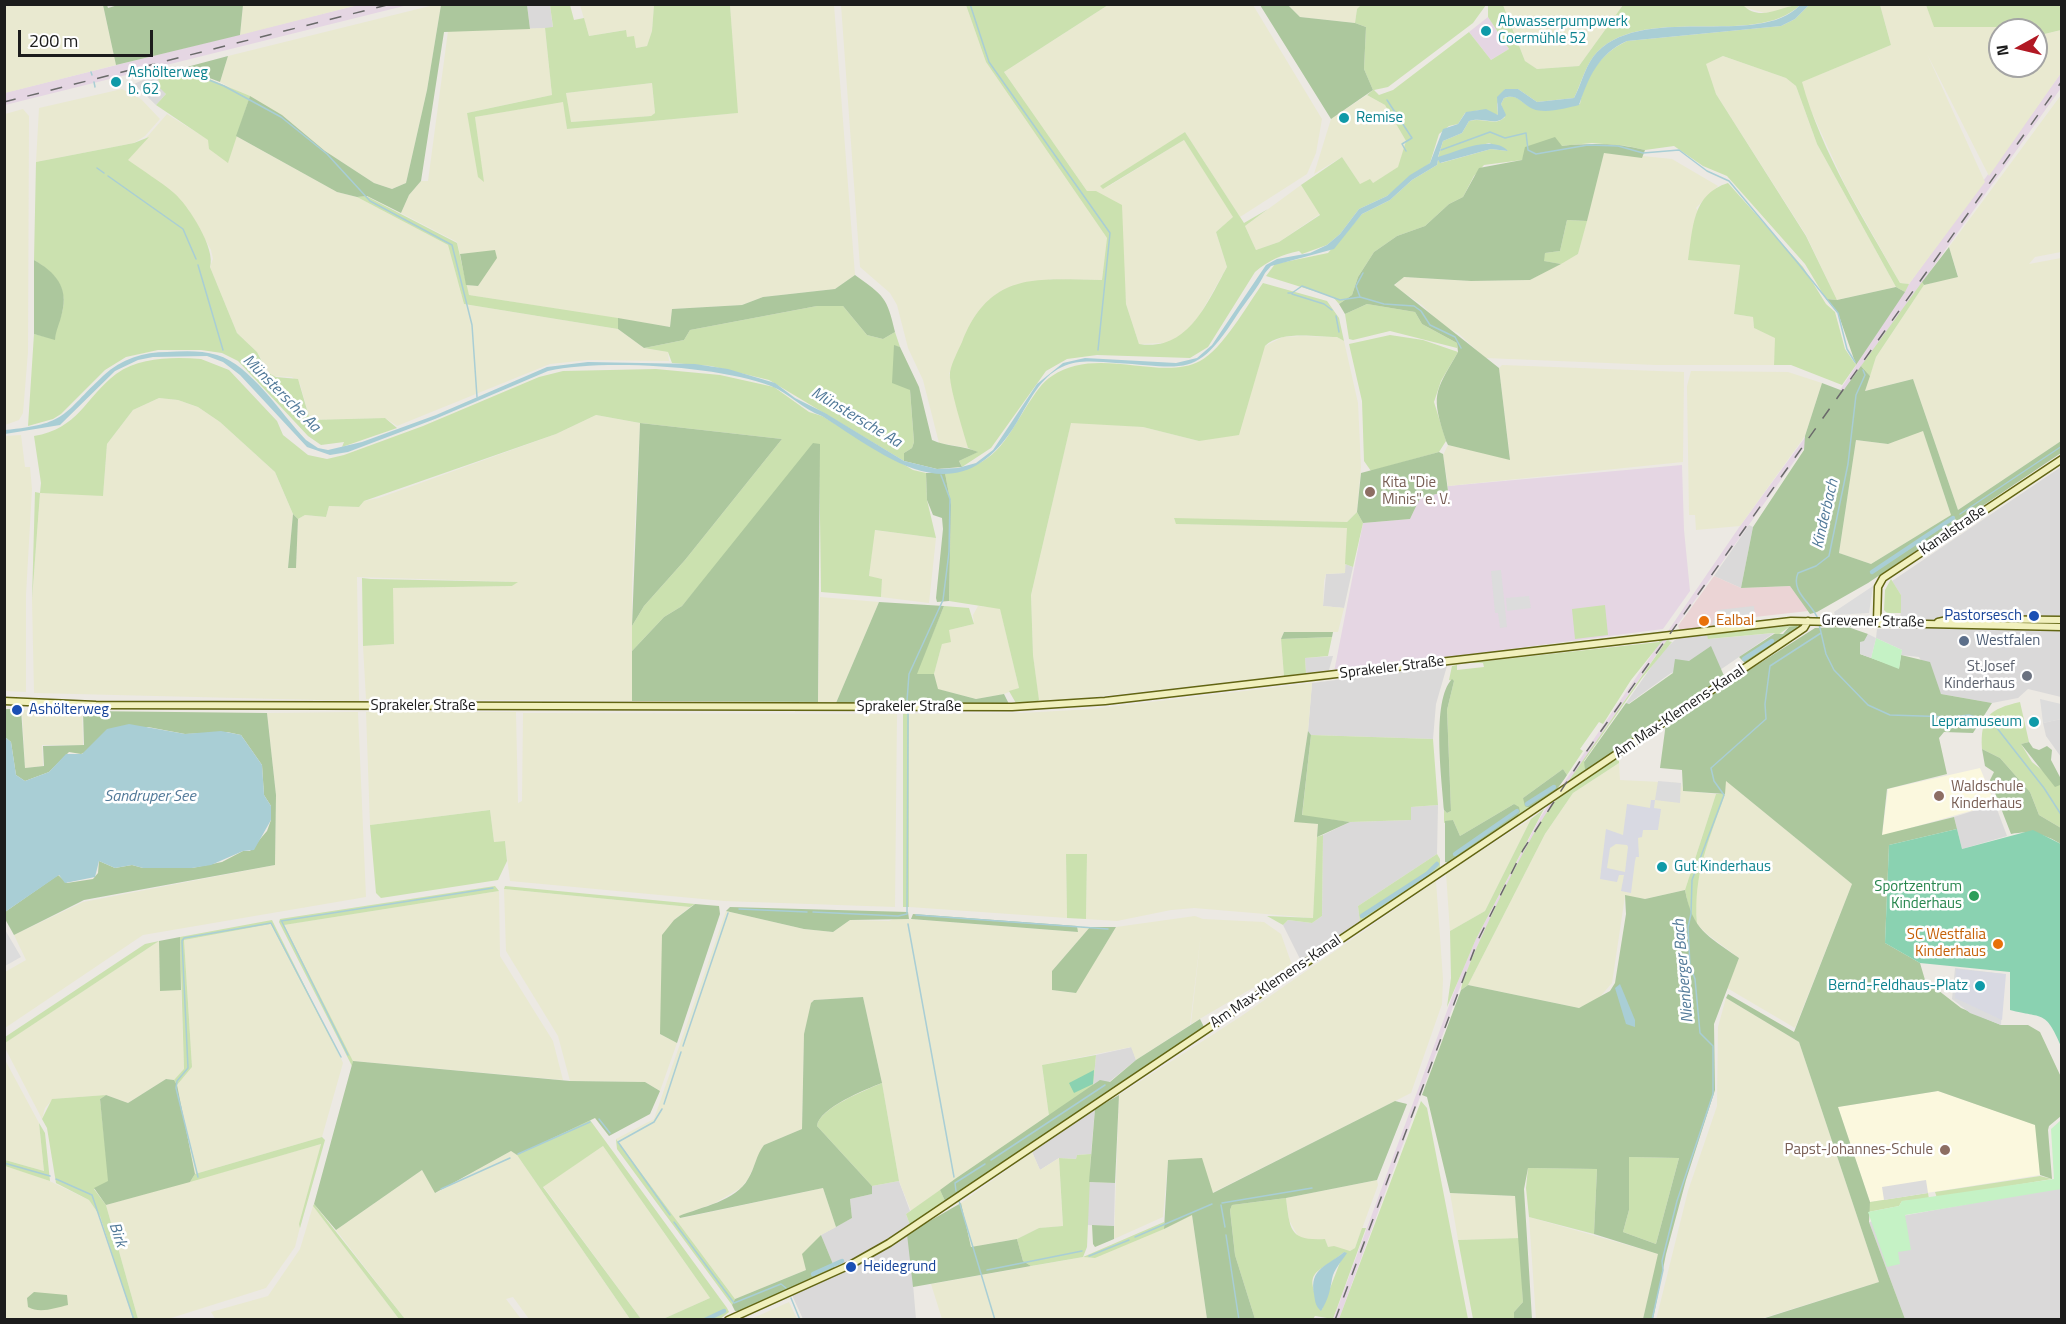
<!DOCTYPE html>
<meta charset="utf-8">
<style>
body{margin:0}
#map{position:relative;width:2066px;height:1324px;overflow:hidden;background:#ece9e3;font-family:"Titillium Web",sans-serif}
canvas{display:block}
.frame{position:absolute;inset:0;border:6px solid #1c1c1c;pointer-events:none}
.north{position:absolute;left:1988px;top:18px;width:60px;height:60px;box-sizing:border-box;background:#fff;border:2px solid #a4a4a4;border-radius:50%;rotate:262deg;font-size:16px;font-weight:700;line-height:24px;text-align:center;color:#1c1c1c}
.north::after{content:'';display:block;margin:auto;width:21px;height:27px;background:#b11823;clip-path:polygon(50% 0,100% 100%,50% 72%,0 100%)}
.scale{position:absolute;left:18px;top:30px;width:135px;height:27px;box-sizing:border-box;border:3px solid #1c1c1c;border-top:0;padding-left:8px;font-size:18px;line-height:21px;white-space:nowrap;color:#1c1c1c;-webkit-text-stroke:4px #fff;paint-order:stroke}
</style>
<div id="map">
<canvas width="2066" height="1324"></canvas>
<div class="frame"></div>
<div class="north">N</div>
<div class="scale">200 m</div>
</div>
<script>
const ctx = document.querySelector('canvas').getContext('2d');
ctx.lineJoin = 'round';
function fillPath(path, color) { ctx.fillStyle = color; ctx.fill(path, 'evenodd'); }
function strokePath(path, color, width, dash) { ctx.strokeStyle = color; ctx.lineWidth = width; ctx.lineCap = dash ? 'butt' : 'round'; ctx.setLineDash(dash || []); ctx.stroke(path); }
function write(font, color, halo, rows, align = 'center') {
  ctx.font = font + ' "Titillium Web",sans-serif'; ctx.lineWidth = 5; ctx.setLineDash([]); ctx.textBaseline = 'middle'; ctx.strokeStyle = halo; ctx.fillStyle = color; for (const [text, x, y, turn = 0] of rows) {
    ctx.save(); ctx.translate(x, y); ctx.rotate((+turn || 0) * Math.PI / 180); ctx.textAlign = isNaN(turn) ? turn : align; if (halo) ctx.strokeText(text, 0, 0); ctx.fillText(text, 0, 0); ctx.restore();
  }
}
fillPath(new Path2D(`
 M527,5H550L553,28L530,29Z
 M156,74L166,94L156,105L134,84Z
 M2061,467V697L2028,689L2018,698L1992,703L1941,694L1919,657L1901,655L1902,650L1876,638L1877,629H1900L1901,595L1892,581Z
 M1749,525L1753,527L1741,588L1714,576Z
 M1345,564L1353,567L1344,608L1323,606L1326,574L1345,573Z
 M1774,633L1720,670L1718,667L1671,673L1628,704L1626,703L1661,653L1676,639L1707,635L1709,639Z
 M1333,656L1329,670L1306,673L1305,658Z
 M1447,666L1436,704L1433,739L1311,735L1308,731L1312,683Z
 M2061,719V757L2046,736L2043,723Z
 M1995,804L2007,836L1962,849L1954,817Z
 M1438,805L1437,854L1358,906L1360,922L1301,961L1283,925L1288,920L1312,923L1322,916L1323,835L1350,822L1411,820V807Z
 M1132,1047L1136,1060L1109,1082L1093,1086L1096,1055Z
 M1095,1109L1091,1154L1077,1155L1076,1159L1059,1158L1040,1170L1032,1152Z
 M899,1181L910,1211L906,1214L910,1225L904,1229L909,1238L916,1319H803L792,1295L837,1274L821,1235L852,1218L850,1199L872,1194V1186Z
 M1089,1182L1115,1183L1114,1226L1087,1225Z
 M2061,1187V1319H1905L1869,1222Z`), '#dad9d9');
fillPath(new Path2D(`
 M1714,576L1741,588L1790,586L1808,611L1755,617L1741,622L1680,630L1678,626Z`), '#ebd4d5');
fillPath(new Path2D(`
 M358,5H408L5,105L4,93Z
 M1488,17L1509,49L1491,60L1469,32Z
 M2061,73V88L1668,638L1670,643L1659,651L1629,694L1538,828L1480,940L1462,982L1339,1319L1333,1320L1458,981L1476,939L1541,816L1740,526L1840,390L1909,284Z
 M1682,465L1684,530L1690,591L1663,629L1334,672L1363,523L1410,519L1420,498L1448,491V486Z`), '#e5d6e3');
fillPath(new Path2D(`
 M1980,768L1995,804L1882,836L1888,789Z
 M1938,1091L2036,1125L2040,1175L1870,1202L1838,1107Z`), '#fbf8de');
fillPath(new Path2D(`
 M4,5H103L116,65L5,93Z
 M243,5H358L240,35Z
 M434,5H441L427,90L406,183L392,189L374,183L325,151L282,115L220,82L228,56Z
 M580,5H654L652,31L647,46L635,48L626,37L625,30L589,36Z
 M730,5H834L855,275L835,289L763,297L742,305L672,309L670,327L469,295L466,285L478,286L495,251L460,254L457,242L401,213L409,195L421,181H428L448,31L545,28L552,95L467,113L483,181L475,117L564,101L567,129L737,113Z
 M841,5H966L986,62L1107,238L1102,280L1050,279L949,373L968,448L939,443L923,380L908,348L897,305L890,293L860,267Z
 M1108,5H1253L1322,119L1316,153L1307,174L1240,217L1185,132L1104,189L1184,140L1234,217L1216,232L1227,267L1198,318L1181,336L1166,343L1139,344L1126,304L1122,258L1087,191L1004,72Z
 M1288,5H1361L1357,9L1355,23L1300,17Z
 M1503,5H1623L1579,66L1537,69L1525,61Z
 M1743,5H1792L1784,10L1765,13L1746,8Z
 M1880,5H1926L1935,27H1998L2000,66H2036V36L2061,30V73L1989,176L1927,54L1985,182L1909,284L1900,283L1846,187L1808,104L1801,82L1891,45Z
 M1723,56L1786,78L1796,86L1817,144L1896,287L1837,300L1806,235L1716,94L1705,64Z
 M652,83L655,113L651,116L570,122L566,93Z
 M122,89L141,99L160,119L145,136L134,143L36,162L39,108Z
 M1367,95L1385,105L1406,141L1399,167L1373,183L1360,184L1342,157L1314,174L1331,119Z
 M2061,95V252L2035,257L2029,264L2061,258V441L1958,510L1913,379L1864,391L1876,357L1924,285L1958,276L1949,247Z
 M23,109L29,116L28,352L23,413L19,420L5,425V114Z
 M167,114L209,140L228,162L236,136L337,192L357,197L448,245L464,304L618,329L644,348L668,352L669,361L588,360L550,364L397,426L385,418L310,420L300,384L292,377L271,376L257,352L237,333L210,267L213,259L211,250L188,209L127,160Z
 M1604,152L1672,159L1718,186L1696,208L1740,265L1734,314L1753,317L1754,328L1776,338L1774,365H1656L1485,358L1458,333L1443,326L1422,305L1394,286L1403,277L1471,281L1530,280L1578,254Z
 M1301,185L1320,214L1279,242L1256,250L1245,226Z
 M1302,336L1337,337L1344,341L1358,403L1361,467L1357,512L1347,522L1174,519L1177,524L1348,528L1345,573L1326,574L1324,581L1323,606L1344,608L1338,632H1284L1281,639L1284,676L1039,703L1033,655L1031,595L1071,422L1143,427L1199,441L1265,346L1283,337Z
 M1502,365L1684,372L1683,462L1448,486L1443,455L1448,445L1510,459L1499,368Z
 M1691,371L1788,372L1822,383L1805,436L1740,526L1696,530L1695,515H1689L1687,386Z
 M159,398L178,400L198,407L220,422L275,472L293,514L288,568L296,567L298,519L305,515L326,517L329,506L359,507L364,501L379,498L556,434L596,415L640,423L632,585V701L366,699L363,646L394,644L392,588L512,586L517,582L357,577L359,701L34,693L32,600L40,493L103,495L107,444L133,410Z
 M1923,430L1951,515L1871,564L1839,553L1856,440L1888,444Z
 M21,435L25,467H30L32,489L26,595V692L4,691L5,436Z
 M874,530L936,538L929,603L881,597L882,579L869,577Z
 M820,597L879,602L836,703L818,702Z
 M978,606L1000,608L1019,688L1004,694L976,699L937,689L934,674L942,644L949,630L974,624L973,615Z
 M1312,683L1308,731L1294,821L1318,824L1313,918L1194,908L1171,910L1117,921L1086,919L1087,854L1066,855L1067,918L909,907V714L1022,713L1091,709Z
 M22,710L82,711L83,745H42L43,766L25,768Z
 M358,712L366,897L143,935L5,1028V972L26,960L14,935L83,902L275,865L276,795L267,713Z
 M366,712H516L518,803L522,801L523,713L897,714L895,907L724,901L510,881L505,841L494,842L490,810L370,825Z
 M1619,763L1620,780L1681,783L1683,791L1716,794L1685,890L1645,899L1625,896L1612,983L1598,999L1579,1008L1468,985L1545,834L1573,793Z
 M1725,780L1852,884L1795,1028L1727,988L1739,958L1707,934L1697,924L1695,893L1702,858L1725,794Z
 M1531,819L1485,911L1450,931L1446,873Z
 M1436,881L1443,979L1442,1004L1411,1093L1212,1193L1168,1160L1163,1217L1114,1239L1119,1095L1240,1017Z
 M504,889L690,907L674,920L660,1034L677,1043L660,1091L645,1082L570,1081L558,1036L506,951Z
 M499,891L500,956L553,1041L563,1080L353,1061L283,925Z
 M726,911L804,929L833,932L850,920L889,921L896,918L1078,932L1077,926L1090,927L1052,971L1053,990L1075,993L1116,927L1195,916L1203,919L1264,922L1281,934L1292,965L1191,1024L1201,933L1190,1025L1136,1060L1131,1047L1042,1065L1049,1116L911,1211L899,1181L882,1083L863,997L813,1000L804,1034L802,1129L764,1145L748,1179L741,1188L715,1203L679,1216L682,1218L823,1188L836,1227L821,1235L806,1270L735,1299L616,1139L654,1119Z
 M272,924L343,1063L322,1137L195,1174L177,1085L192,1067L184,940Z
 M159,941L160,990H181L184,1070L174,1080L166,1079L128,1103L106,1095L53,1099L45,1108L42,1119L5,1048L4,1043Z
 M1726,998L1799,1042L1879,1282L1760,1319L1656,1320L1688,1191L1717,1106L1718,1027Z
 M4,1058L39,1123L44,1171L5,1160Z
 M321,1144L295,1247L266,1288L168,1319H138L106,1205Z
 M603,1146L710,1298L663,1319H641L543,1186Z
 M511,1151L517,1155L630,1319H529L513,1297L506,1299L521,1319H405L336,1230L422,1170L436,1193Z
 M1032,1152L1040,1170L1059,1158L1063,1226L1039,1228L1017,1239L971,1247L961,1203Z
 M4,1166L39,1176L89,1200L100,1216L133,1319H5Z
 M1377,1180L1378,1185L1355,1248L1350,1251L1328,1247L1325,1239L1303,1241L1299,1238L1289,1220L1286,1198Z
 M1450,1193L1515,1196L1520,1238L1458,1240Z
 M313,1206L399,1319L216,1320L211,1312L268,1296L300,1249Z
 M1192,1215L1207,1319H942L931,1284L1083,1257L1095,1258Z
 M1529,1217L1659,1254L1643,1319H1536Z
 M789,1302L797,1319H751Z`), '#e9e9d0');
fillPath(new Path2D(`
 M550,5H570L574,20L584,18L589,36L626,30L627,37L634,36L636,48L647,46L652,31L654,5H730L738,113L567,129L563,102L475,117L484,182L478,177L467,113L552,95L545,28L553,27ZM652,83L655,113L651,116L571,122L566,93Z
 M966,5H1108L1004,72L1087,191H1096L1122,205L1126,304L1139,344C1188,352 1207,303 1227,267L1216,232L1233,217L1184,140L1103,189L1100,186L1185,132L1244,223L1268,209L1245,226L1256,250L1279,242L1320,215L1301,185L1342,157L1360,184L1370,179L1373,183L1398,167L1406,141L1385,105L1367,95L1373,90L1364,69L1366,27L1355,23L1357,9L1361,5H1486L1473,23L1388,87L1374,90L1379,95L1393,90L1469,32L1491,60L1509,49L1488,17V5H1503L1525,61L1537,69L1579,66L1623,5H1743C1760,23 1782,5 1800,5C1755,50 1638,0 1593,57C1584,70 1581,84 1574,98L1537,102L1518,89H1505L1497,104L1498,115L1480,110L1465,113L1458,124L1449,126L1439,134L1430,163L1387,196L1359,209L1340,234L1327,245L1302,254L1299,251C1281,255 1269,260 1255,272L1208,347L1190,358L1097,355L1067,359L1046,371L991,448L962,467L959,461L977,452L968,448C964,433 948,384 950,372C952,362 958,351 962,342C990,271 1036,279 1102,280L1107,238L986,62Z
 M1809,5H1880L1891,45L1802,82C1822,154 1864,219 1900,283L1909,284L1905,292L1896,287L1817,144L1796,86L1786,78L1723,56L1706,64L1716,94L1806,236L1837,300L1826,299L1805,264L1727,176L1703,166L1674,146L1645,150L1627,146L1592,143L1561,146L1525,155L1522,160L1484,165L1474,176L1463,197L1449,204L1425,226L1397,236L1374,252L1358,277L1352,295L1339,304L1333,297L1266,276L1275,264L1328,253L1362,214L1390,200L1412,180L1437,165L1438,160L1441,163L1491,149L1508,151L1489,143L1438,158L1443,141L1462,133L1469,121C1483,117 1495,127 1505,117L1501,104L1504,98C1519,93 1521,104 1533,108C1549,114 1565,106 1580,104C1585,76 1601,53 1627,41L1781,26L1795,19Z
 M1926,5H2061V30L2036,36V30H2000V33L1997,27H1934Z
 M183,68L250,96L228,163L209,149L208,140L156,105L166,94L157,85L159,81L156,74Z
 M149,137L128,160C143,171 160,181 174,193C189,206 216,249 210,267L237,333L257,352L268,373L276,377L298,379L310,420L385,418L397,428L342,447L344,442L321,445L308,436L238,361L222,353L201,350H158L126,357L105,370L61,414L53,419L28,426L34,334L55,339C55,330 58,324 61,316C70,289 55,273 34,260L36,162L134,143Z
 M1728,183L1803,267L1826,304L1835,312L1845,349L1856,365L1842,385L1791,365H1774L1775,338L1754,328L1753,317L1734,314L1740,265L1688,260C1693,228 1692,194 1728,183Z
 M366,196L457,243L469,295L618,318V329L464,304L448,245L357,197Z
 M1567,220L1587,221L1578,254L1561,264L1543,261L1545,253L1560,251Z
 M1922,282L1924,285L1876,357L1870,376L1861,366Z
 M1263,283L1327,301L1339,318L1344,341L1337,337C1316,337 1281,330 1265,346L1239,435L1199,441L1143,427L1071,423L1031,595L1033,655L1039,700L1036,703L1017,705L1009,691L1019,688L1000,609L949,601L951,505L945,473C995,467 1004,442 1028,404C1035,394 1042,382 1052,376C1097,345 1161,382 1200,361C1222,350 1248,304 1263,283Z
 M1367,304L1415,312L1422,324L1457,343V348L1390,331L1353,340L1349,339L1345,314Z
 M817,306H843L867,335L883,339L895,332L900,347L894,346L910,390L914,442L912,448L904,453V461L769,380L711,366L672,363L668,352L644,348L684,340L690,330Z
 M1390,335L1423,340L1458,352L1441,381L1434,402L1446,441L1439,452L1371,471L1364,461L1362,401L1349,344Z
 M201,359L229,370L277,421L283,435L308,455L327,459L344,455L423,426L539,377L563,371L656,369L720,375L774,387L809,412L822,416L913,470L926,473L927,500L936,538L875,530L869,576L882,579L881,597L821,592L819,444L682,606L664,617L632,651V626L644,606L685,560L782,439L640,423L596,415L556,434L364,501L359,507L329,506L326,517L305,515L298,519L293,514L275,472L220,422L198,407L178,400L159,398L133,410L107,444L103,496L40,493L32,600L35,492L40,493L41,483L34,436C78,429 85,398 116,374C140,357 173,357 201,359Z
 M1357,512L1363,523L1353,567L1345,564L1347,528L1176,524L1174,518L1347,522Z
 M362,578L371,579L518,582L512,586L393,588L394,644L363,646Z
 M1891,579L1901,595V613H1887L1884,610L1885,590Z
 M1605,605L1608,635L1575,639L1572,609Z
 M944,606L969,608L974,624L949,630L951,642L942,644L934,674H916Z
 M1797,625L1800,626L1799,629L1789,627L1778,635L1773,633L1708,639L1707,635Z
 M1332,637L1328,656L1305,658L1306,673L1284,676L1281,639Z
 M1676,638L1668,641L1672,642L1642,678L1584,761L1587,770L1565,786L1667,640Z
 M1658,640H1663L1631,680L1603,724L1599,722L1580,749L1583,751L1567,775L1563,769L1523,798L1534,807L1515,819L1520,812L1514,804L1460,836L1453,820L1444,823V810L1447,813L1451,811L1447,710L1454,681L1449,680L1452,666L1457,665V670L1484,667L1483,663H1469L1659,642Z
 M2020,702L2029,742L2021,744L2032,762L2060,785L2061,781V828L2039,815L2030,792L2000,758L1982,749C1980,716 1990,709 2020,702Z
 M903,714H909V907H903Z
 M1311,735L1433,739L1438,805L1411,807V820L1350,822L1302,816Z
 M1619,758V763L1573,793L1545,834L1468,985L1461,990C1465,964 1539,814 1558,798C1575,782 1600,770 1619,758Z
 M1716,794H1725C1709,841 1693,873 1697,924L1690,913L1685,890Z
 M1544,809L1476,939L1447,1007L1451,978L1450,931L1485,911L1531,819Z
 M490,810L494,842L505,841L507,861L498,880L381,898L376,893L370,825Z
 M1323,835L1322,916L1312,923L1288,920L1283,925L1267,916L1313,918L1317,837Z
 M1066,854H1087L1086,919L1067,918Z
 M1437,854L1440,859V869L1360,922L1358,906Z
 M495,886L499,891L284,925L353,1061L352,1066L279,922L280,919Z
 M505,886L695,904L690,907L504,889Z
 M272,920L343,1063L271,924L184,940L192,1067L177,1085L174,1080L184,1069L180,937Z
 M159,941L5,1043V1037L145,944Z
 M1096,1055L1093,1086L1049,1116L1042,1065Z
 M882,1083L899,1181L872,1186L817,1126C819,1108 866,1090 882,1083Z
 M106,1095L100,1099L109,1182L94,1189L106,1205L138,1319H133L100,1216L89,1200L56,1183L47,1128L42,1119L52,1099Z
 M1421,1101L1427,1108L1468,1319H1339Z
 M590,1120L727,1308L729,1312L719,1320L663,1319L710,1298L603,1146L543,1187L641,1319H630L517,1155Z
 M39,1123L45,1133L50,1181L5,1166V1160L44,1171Z
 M322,1137L325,1140L300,1228L299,1224L321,1144L190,1182L195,1174Z
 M616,1139L735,1299L732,1305L617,1149Z
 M1091,1154L1087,1247L1083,1257L1164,1222V1229L1095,1258L1083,1257L1031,1266L1023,1261L1017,1239L1039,1228L1063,1226L1059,1158L1076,1159L1077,1155Z
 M1629,1157L1679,1158L1656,1244L1623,1232L1629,1210Z
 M1528,1168L1597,1169L1594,1234L1529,1217L1526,1188Z
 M2040,1176L2052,1179L1937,1198L1935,1192Z
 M940,1190L945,1201L910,1225L906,1214Z
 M1928,1193L1929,1199L1902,1201L1899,1206L1868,1212L1870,1202Z
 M1286,1198C1290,1231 1290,1241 1325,1239L1328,1247L1334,1246L1350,1251L1355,1248L1362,1228H1366L1333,1319L1315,1316L1313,1319H1255L1235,1255L1230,1210L1232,1205ZM1344,1252L1322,1309C1301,1268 1318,1275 1344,1252Z
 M314,1204L405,1319H399L313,1206Z
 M1520,1238L1523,1302L1514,1312V1319H1473L1458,1240Z`), '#cbe1af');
fillPath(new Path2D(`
 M118,5H243L240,35L116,65L103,5H107L108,8Z
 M441,5H527L530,29L444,32L421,181L409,195L401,213L367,196L357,197L337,192L236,136L250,96L282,115L325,151L374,183L392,189L406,183L427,90Z
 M1260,5H1288L1300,17L1355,23L1366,27L1364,69L1373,90L1331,119Z
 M228,56L220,82L183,68Z
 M1555,137L1562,146C1590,143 1617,143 1645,150L1642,158L1604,153L1587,221L1567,220L1560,251L1545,253L1544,261L1561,264L1530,280L1471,281L1404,277L1394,285L1499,368L1510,460L1448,445L1446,441C1431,394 1434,394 1458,352L1457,343L1422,324L1415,312L1367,304L1345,314L1339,304L1352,295L1358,277L1374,252L1397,236L1425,226L1449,204L1463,197L1479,168L1522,160L1525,147Z
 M1949,247L1958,277L1924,285L1922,282Z
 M495,250L497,258L478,286L466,285L460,254Z
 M34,260C55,272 69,287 62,313C60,323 56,329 55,340L34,334Z
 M855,275C884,296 887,297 895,332L883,339L867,335L843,306H817L690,330L684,340L644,348L618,329V318L670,327L672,309L742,305L763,297L835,289Z
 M1896,287L1905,292L1856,365L1838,313L1826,299L1837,300Z
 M894,345L900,347L919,387L932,440C947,447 962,445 978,452L959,461L962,467L937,469L904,461V453L912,448L914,442L910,390L892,383Z
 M1861,366L1870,376L1865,391L1913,379L1958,510L2061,441V453L1868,583L1817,612L1810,614L1790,586L1741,588L1753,527L1804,450L1805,436L1822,383L1843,391ZM1923,431L1951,515L1871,564L1839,553L1856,440L1888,444Z
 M640,423L782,439L685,560L644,606L632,626Z
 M813,443L820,444L818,702L632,701V651L664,617L682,606Z
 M1439,452L1443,454L1448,491L1420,498L1410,519L1363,523L1357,512L1361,473Z
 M926,473H945L951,505L949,601L937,602L936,598L943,529L942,518L933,515L927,500Z
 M293,514L298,519L296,568H288Z
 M879,602L944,606L917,674H934L938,689L976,699L1004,694L1009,704L836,703Z
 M1797,626L1799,629L1746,664L1739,657L1774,634H1783L1789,627Z
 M1848,627L1868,634L1860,654L1899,668L1901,655L1930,662L1941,694L1992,703L1973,733L1944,732L1939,738L1947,774L1887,789L1882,835L1954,817L1957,829L1889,845L1885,943L1920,963L1925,980L1961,1008L2001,1025H2028L2040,1032L2061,1077V1116L2049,1126L2048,1130L2052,1179L2040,1175L2035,1125L1938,1091L1838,1107L1870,1202L1869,1222L1905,1319H1762L1879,1282L1799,1042L1726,998L1728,994L1794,1032L1852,884L1726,781L1725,794L1683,791L1682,770L1660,768L1666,723L1815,628Z
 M1284,632H1333L1332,637L1281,639Z
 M1711,646L1725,678L1587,770L1585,769L1584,762L1626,703L1629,704L1673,673L1675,659L1689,661Z
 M1452,679L1454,681L1447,710L1451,811L1447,813L1444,810C1442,780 1431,701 1452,679Z
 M4,709H21L25,768L44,766L43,746L84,745L83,711L267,713L276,795L275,865L84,900L14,935L5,919V912L58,875L67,883L93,879L98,873L99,861L115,868L132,865L143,868H192L222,862L243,851H250L267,831L271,820V806L264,795L262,765L241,735L227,732L185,734L148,727L81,754L69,752L49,772L25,781L16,775L11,742L5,737Z
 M1308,731L1311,735L1302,815L1350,822L1317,837L1318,824L1294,822Z
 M2029,742L2033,748L2039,750L2047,746L2052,750L2051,760L2061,779L2060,785L2055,787L2021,744Z
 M1982,749L2000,758L2030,792L2039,815L2061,828V844C2045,834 2030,830 2011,834L1990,780L1994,772L1985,766Z
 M1563,769L1567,775C1560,786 1540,814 1525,806L1523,798Z
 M1514,804L1519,807L1520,812L1515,819L1449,863L1445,862V821L1453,820L1460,836Z
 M1685,890C1693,931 1707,935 1739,958L1714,1024L1715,1090L1686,1180L1666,1254L1653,1319H1643L1658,1254L1594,1234L1597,1169L1528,1168L1524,1189L1532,1319H1514V1312L1523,1302L1515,1196L1450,1193L1427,1097L1422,1095L1461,990L1468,985L1579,1008L1610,991L1615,983L1626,914L1625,895L1645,899ZM1629,1157L1679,1158L1656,1244L1623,1232L1629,1210Z
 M695,904L719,906L720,914L677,1043L660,1034L662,935L674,920Z
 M730,907L908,912L909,919L850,920L833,932L804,929L726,911Z
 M913,914L1077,926L1078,932L911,919Z
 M1090,927H1116L1076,993L1052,990V971Z
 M180,937L181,990L160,991L159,941Z
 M863,997L882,1083C866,1089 819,1108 817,1126L872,1186V1194L850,1199L852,1218L836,1227L823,1188L680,1218L679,1216C701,1207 736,1201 748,1179C755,1168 756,1155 764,1145L802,1129L804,1034L811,1003L814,1000Z
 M1200,1019L1204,1027L945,1201L940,1190L955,1179L1100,1080L1110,1082L1136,1060Z
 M353,1061L570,1081L645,1082L660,1091L650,1114L609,1136L595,1118L517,1155L511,1151L435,1193L422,1170L336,1230L314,1204Z
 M166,1079L174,1080L177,1085L195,1174L190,1182L106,1205L94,1188L108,1181L100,1099L106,1095L128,1103Z
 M1119,1095L1115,1183L1089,1182L1095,1109Z
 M1395,1101L1407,1104L1377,1180L1286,1198L1232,1205L1230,1210L1235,1255L1255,1319H1207L1192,1215L1164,1229L1168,1160L1202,1158L1213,1193Z
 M961,1203L971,1247L1017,1239L1023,1261L1031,1266L913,1287L907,1234Z
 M1092,1225L1114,1226V1239L1095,1247L1093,1244Z
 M821,1235L835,1269L740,1311H735L732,1305L735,1299L806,1270L802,1254Z
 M34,1292L67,1295L68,1305C55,1308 40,1314 28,1307L27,1298Z`), '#acc79d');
fillPath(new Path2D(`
 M1876,638L1902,650L1899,669L1871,658Z
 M2061,1120V1189L1905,1215L1911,1250L1898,1252L1900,1264L1887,1267L1868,1212L1899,1206L1902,1201L2054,1179L2051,1129Z`), '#c5f2c5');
fillPath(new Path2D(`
 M1957,829L1962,849L2033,830L2061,844V1046C2045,1009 2043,1019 2010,1010V972L1920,963L1885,943L1889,845Z
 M1094,1070L1093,1084L1074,1093L1069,1083Z`), '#8ad2b1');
fillPath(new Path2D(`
 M1501,570L1507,627L1500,628L1498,613H1495L1491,571Z
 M1873,586L1869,613L1835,615L1834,612Z
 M1529,596L1531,608L1507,611L1506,598Z
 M1754,606L1755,617L1741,622L1711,625L1718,610Z
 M1868,634L1876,638L1871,658L1860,654V642L1864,641Z
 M2040,699L2061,704V719L2043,723Z
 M1658,781L1681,783L1680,803L1655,800Z
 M4,928L21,957L5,966H4Z
 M1955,968L2004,974L2001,1025L1970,1013L1952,999Z
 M1926,1180L1928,1193L1884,1200L1882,1187Z`), '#dcdcdc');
fillPath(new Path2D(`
 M1651,800H1655L1654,808L1661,809L1658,830H1643L1642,837L1638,838L1639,857H1636L1635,861L1631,893L1621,891L1624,875H1619L1617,882L1600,879L1606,829L1623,835L1627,804L1650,808ZM1616,844L1627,845L1628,847L1625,872L1607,868L1610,848Z
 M1956,969L2006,974L2002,1020L1955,998Z`), '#d8d9e2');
fillPath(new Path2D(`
 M1800,5H1809L1795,19L1781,26L1627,41C1598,54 1589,77 1579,105C1567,108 1546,114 1533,109C1521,104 1518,93 1504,98L1501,104L1506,115C1497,128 1484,116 1469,121L1462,133L1443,141L1438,157C1457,152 1491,134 1508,151L1491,149L1440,163L1438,160L1437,165L1412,180L1390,200L1362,214L1334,249L1271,266L1265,273C1258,288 1246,301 1237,315C1196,379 1186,367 1116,363C1098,362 1079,359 1062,367C1040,377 1029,402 1017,422C959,518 891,460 822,416C802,409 789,393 771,386C718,366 603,359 548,371L435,419L348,452L330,455L307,447L240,375L223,362L207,356L153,357L138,360L115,371L60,425L5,434V430C68,424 61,415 104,375C121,359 144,352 167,352C183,351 201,350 217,355C251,365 281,414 306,440L318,448L328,450L362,442L436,415L547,367L588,362L695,364L728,369L775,383L795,398L825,413L904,461L937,469L958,468L976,463L993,450L1037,384L1063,363L1085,358L1176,363L1197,358L1212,345L1266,265L1277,259L1310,253L1327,245L1340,234L1359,209L1387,196L1410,175L1430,163L1443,129L1458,124L1466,112L1486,109L1498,115L1497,97L1505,89H1518L1537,102L1574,98C1581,85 1584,70 1593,57C1638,0 1759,50 1800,5Z
 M129,724L185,734L221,731L241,735L262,765L264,795L271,806V820L254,850L243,851L211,865L192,868H143L132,865L115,868L99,861L95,877L65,883L59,875L5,912V737L11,742L16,775L25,781L49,772L66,754H82L107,729Z
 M1620,984L1635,1020V1027L1626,1024L1615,988Z
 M1344,1252L1347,1253C1342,1261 1334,1269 1332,1279C1330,1291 1328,1300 1321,1311C1315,1306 1315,1300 1314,1294C1309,1268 1328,1266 1344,1252Z`), '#a9ced5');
strokePath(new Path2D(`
 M970,4L989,62L1110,233L1098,350
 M184,70L224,86L281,117L327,154L370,201L452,245L472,325L477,397
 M91,72L92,75
 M94,82L95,87
 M1387,100L1412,138L1402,144L1406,151
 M1441,150L1490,132L1505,138L1526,133L1528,150L1536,154L1588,145L1618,146L1643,153L1679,150L1707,171L1729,181L1797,262L1838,313L1847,349L1855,362
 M97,168L104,173
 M108,176L183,229L196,259
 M198,265L223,350
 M1288,293H1292L1302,286L1340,300L1360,297L1384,304L1414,306L1421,311L1430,325L1455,337L1461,348
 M1292,294L1324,304L1332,310
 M1360,297L1356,286L1363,273
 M1336,316L1339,332
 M1960,514L2062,446
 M1818,619C1812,603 1790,592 1798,573L1816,566L1829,556L1848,464L1856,395L1865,375L1863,370
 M1819,624L1826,654L1834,670L1868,705L1890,715L1952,717L1969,715L1993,723L2044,788L2062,816
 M907,701L909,674L943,600L949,552L950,499L941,475
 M739,909L807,912
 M813,912L898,916L907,914L908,713
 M916,915L1108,929
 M281,921L493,888
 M282,922L348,1055
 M908,924L954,1177
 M683,1046L728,913
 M664,1104L681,1052
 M662,1109L654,1122L618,1142L670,1215
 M599,1119L610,1133
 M518,1154L590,1122
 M991,1160L1105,1085
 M4,1163L50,1176
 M198,1177L176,1088L177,1081L188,1068L182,941L184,938L271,923L341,1057
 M56,1179L92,1195L134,1320
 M955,1183L985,1164
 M955,1183L956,1191
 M441,1189L510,1158
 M959,1201L995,1320
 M1222,1203L1312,1188
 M1221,1205L1225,1227
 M674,1222L734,1303L781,1284L786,1288
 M1226,1235L1239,1320
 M1135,1237L1212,1204
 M1089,1256L1129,1240
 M987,1270L1082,1251
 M791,1298L800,1320
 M1652,1320L1663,1270L1662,1261L1677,1201L1713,1094V1046L1700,1033L1695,979L1690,966L1688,927L1691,914L1692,880L1724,795L1714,781L1711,768L1766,719L1765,704L1770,666L1821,633`), '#a9ced5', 1.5);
strokePath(new Path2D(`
 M1872,572L1953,518
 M1744,659L1772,641
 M1527,804L1554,787
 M1455,854L1517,811
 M1362,916L1427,874L1437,864
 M813,1274L842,1261
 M705,1320L724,1311`), '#a9ced5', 4.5);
const secondary = new Path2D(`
 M1877,622L1878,587L1883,578L2062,459
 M1938,622L1952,619L2062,620
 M4,701L96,705L1012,707L1105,701L1791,621L2062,627
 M728,1320L850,1265L889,1243L1804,628L1808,621`);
strokePath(secondary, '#626512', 9);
strokePath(secondary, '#f1f0bd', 6);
strokePath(new Path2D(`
 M4,102L391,4
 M1335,1320L1478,940L1523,850L1584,755L2062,81`), '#6a6a6a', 1.5, [12, 12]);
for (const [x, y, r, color] of [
 [1486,31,6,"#0f9aa8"],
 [116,82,6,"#0f9aa8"],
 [1344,118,6,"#0f9aa8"],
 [1370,492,6,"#8d6e63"],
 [2034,616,6,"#1a4fb4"],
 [1704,621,6,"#e8710a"],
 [1964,641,6,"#5c6f8a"],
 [2027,676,6,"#6b7280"],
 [17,710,6,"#1a4fb4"],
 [2034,722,6,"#0f9aa8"],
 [1939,796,6,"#8d6e63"],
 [1662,867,6,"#0f9aa8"],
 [1974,896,6,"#2e9e5b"],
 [1998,944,6,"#e8710a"],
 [1980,986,6,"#0f9aa8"],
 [1945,1150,6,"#8d6e63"],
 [851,1267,6,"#1a4fb4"]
]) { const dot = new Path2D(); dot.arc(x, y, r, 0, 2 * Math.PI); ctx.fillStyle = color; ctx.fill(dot); strokePath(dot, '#fff', 2); }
write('15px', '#0d838f', '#fff', [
 ["Abwasserpumpwerk",1498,22],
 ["Coermühle 52",1498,39],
 ["Ashölterweg",128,73],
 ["b. 62",128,90],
 ["Remise",1356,118],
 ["Lepramuseum",2022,722,"right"],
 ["Gut Kinderhaus",1674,867],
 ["Bernd-Feldhaus-Platz",1968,986,"right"]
], 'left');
write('15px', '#785e54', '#fff', [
 ["Kita \"Die",1382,483],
 ["Minis\" e. V.",1382,500],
 ["Waldschule",1951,787],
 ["Kinderhaus",1951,804],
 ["Papst-Johannes-Schule",1933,1150,"right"]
], 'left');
write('15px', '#1c1c1c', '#fff', [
 ["Kanalstraße",1953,531,-34],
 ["Grevener Straße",1873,622,1],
 ["Sprakeler Straße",1392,668,-7],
 ["Sprakeler Straße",423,706],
 ["Sprakeler Straße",909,707],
 ["Am Max-Klemens-Kanal",1680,712,-34],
 ["Am Max-Klemens-Kanal",1276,982,-34]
]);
write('15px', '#164399', '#fff', [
 ["Pastorsesch",2022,616,"right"],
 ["Ashölterweg",29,710],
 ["Heidegrund",863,1267]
], 'left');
write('15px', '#c56008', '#fff', [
 ["Ealbal",1716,621],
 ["SC Westfalia",1986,935,"right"],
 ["Kinderhaus",1986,952,"right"]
], 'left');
write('15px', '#4e5e75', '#fff', [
 ["Westfalen",1976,641]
], 'left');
write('15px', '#5b616d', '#fff', [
 ["St.Josef",2015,667],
 ["Kinderhaus",2015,684]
], 'right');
write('15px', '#27864d', '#fff', [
 ["Sportzentrum",1962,887],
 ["Kinderhaus",1962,904]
], 'right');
write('italic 16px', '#527a99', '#fff', [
 ["Münstersche Aa",281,394,45],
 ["Münstersche Aa",856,418,31],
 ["Kinderbach",1826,514,-77],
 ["Sandruper See",150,797],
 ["Nienberger Bach",1684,971,-95],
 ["Birk",117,1235,71]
]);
</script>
